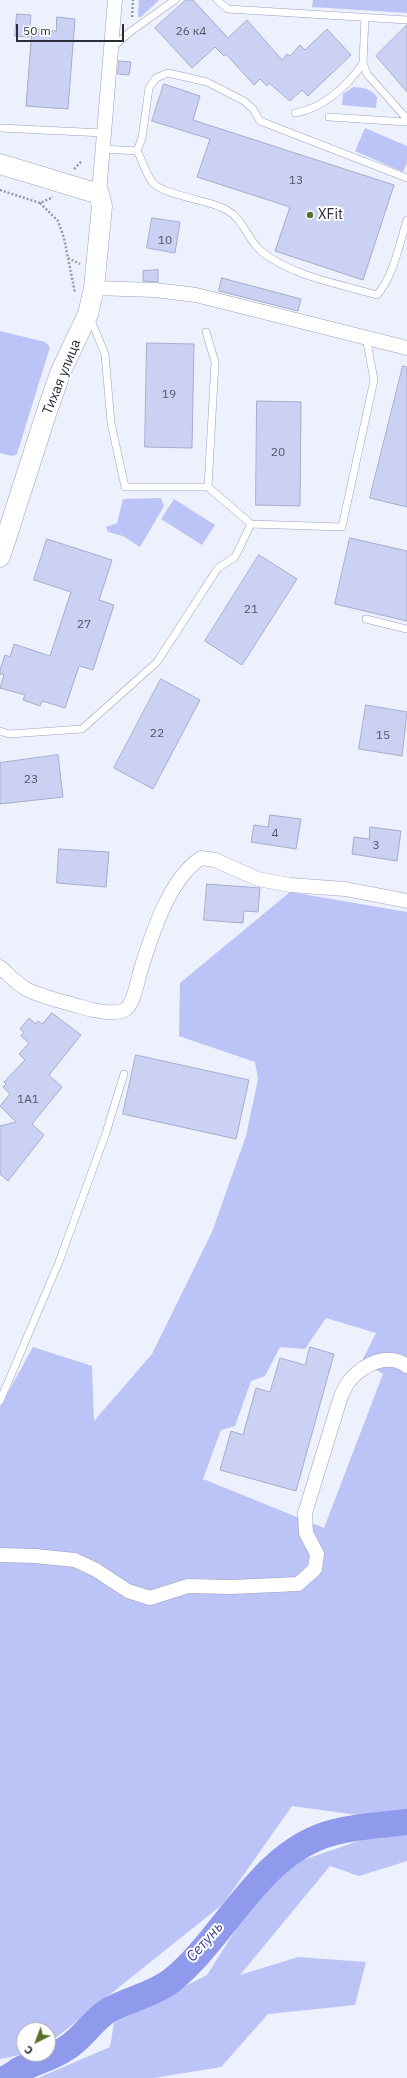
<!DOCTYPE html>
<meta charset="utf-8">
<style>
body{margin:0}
#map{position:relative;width:407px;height:2078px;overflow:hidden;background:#edf0fd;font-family:"IBM Plex Sans",sans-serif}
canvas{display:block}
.north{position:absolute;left:16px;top:2022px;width:40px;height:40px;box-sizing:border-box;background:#fefefe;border:1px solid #aaaab0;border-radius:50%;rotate:222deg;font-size:11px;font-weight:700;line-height:16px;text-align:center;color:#2b2d3a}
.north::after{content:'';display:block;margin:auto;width:14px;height:18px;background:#567226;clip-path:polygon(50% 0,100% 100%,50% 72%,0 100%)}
.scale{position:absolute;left:16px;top:24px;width:108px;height:18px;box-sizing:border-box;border:2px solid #2b2d3a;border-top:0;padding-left:5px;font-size:12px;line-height:14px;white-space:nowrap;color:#2b2d3a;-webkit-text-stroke:3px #fefefe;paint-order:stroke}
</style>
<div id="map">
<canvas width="407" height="2078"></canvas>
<div class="north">С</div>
<div class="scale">50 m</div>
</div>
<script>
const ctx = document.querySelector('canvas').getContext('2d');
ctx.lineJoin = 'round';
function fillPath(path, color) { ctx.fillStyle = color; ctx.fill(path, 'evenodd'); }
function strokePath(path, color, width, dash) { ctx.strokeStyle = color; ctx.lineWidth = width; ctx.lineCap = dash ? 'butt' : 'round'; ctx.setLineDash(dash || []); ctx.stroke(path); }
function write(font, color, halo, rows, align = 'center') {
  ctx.font = font + ' "IBM Plex Sans",sans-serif'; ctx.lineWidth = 4; ctx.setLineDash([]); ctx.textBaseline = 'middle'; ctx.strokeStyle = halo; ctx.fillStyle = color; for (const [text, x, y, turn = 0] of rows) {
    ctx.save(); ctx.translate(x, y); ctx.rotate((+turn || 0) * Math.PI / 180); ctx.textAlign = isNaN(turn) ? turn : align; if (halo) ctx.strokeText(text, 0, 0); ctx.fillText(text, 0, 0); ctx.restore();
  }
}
fillPath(new Path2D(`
 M139,0H159L141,17H138Z
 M313,0H407V13L312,7Z
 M353,87C364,88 370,88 377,97L376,108L342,105L343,94Z
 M365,128L407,146V163L403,172L355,151Z
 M0,331L45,342L50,347L17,454L12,456L0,453Z
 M161,498L164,506L140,547L123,536L108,532L106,527L117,523L123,499Z
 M174,499L215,525L202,545L161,519Z
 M290,892L407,912V1814L365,1816L292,1806L223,1904L48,2044V2030H24V2054L0,2059V1407L33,1347L92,1366L94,1421L152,1354L212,1232L246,1136L258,1079L255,1062L179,1036L180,983ZM326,1318L376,1333L362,1361L383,1374L324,1528L203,1479L221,1430L235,1426L251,1381L265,1376L280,1347L305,1349Z
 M407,1830V1861L359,1876L330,1866L240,1975L298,1957L366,1962L355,2005L268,2014L221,2067L154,2078H38L110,2047L114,2023L207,1975L256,1898L300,1861L379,1834Z`), '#bbc3f7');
strokePath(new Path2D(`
 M6,2078C11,2076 15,2073 19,2070C35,2062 53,2058 68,2047C82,2038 92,2022 106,2012C127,1999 151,1996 171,1981C227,1936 260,1850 335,1832C358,1826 383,1825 407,1822`), '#8f9aec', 26);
const building = new Path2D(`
 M186,0H193L228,38L247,20L282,60L287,54L290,56L300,45L305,50L327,29L351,55L308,96L302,90L290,101L269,83L267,86L260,79L254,85L226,54L224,56L215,47L192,68L155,28Z
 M17,14L31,15L29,37L15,36Z
 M57,17L75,19L68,109L26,106L32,29L56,31Z
 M407,25V92L376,56Z
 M119,61L131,62L129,75L118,74Z
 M164,84L200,96L193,120L394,185L363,280L275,251L290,207L197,177L210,139L152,121Z
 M152,218L180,222L175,253L147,248Z
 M158,270V282L143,281V271Z
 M222,278L301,299L298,311L219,291Z
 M147,343L194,344L192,448L145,447Z
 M403,366L407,367V507L370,498Z
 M257,401L301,402L300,506L256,505Z
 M350,538L407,551V621L335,604Z
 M47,539L112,560L99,600L114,605L93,670L79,666L65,708L42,701L40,706L23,700L25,695L0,688L4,675L0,674V670L5,655L10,657L14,644L50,656L71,592L34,580Z
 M259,555L297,579L242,665L205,641Z
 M161,679L200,700L153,789L114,768Z
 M366,705L407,712L402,756L359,749Z
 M58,755L63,797L0,804V763Z
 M270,815L301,819L296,849L251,842L254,825L268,827Z
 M370,827L401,831L397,861L352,854L354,837L369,839Z
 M59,849L109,852L106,887L57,883Z
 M207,884L260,888L258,912L244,911L243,923L204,920Z
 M52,1013L81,1035L49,1075L62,1087L32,1124L44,1135L8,1181L0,1174V1126L16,1122L0,1106L10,1094L3,1087L6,1084L4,1082L25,1060L19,1054L29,1043L21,1036L24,1032L20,1029L29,1018L36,1024L38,1021L42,1024Z
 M136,1055L249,1080L236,1139L123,1114Z
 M310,1347L334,1354L296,1491L220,1470L231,1431L243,1435L256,1388L270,1392L280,1358L305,1365Z`);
fillPath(building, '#cad1f2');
strokePath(building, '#a6accc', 1);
const lane = new Path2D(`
 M217,0L228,9L407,20
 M365,17L363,63L367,74L407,119
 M112,48L130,32L175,0
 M295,113C322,109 348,86 363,63
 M329,117L407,122
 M0,128L104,133
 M103,149L137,151
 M137,151C143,161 145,173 153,183C166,196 211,200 227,210C244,220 247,239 261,251C291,276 340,284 377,295C394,276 399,244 407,220
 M137,151L142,138L149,88L156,78L168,73L207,82L244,101L253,109L260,121L407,178
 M90,318L105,354L111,423L125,487H208L251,524L342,527L374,380L366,337
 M206,332L215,362L208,487
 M366,619L407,629
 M0,731L9,734L82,729L157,662L218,568L235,557L251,524
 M0,1401L59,1262L106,1133L124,1074`);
const street = new Path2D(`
 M99,194L115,0
 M94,288L155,290L196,295L407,348
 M0,967C8,974 17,984 26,989C42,997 61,1001 78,1006C90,1010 115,1016 126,1009C134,1003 138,979 141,969C152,934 169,879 201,858L215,860L258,879L290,885L345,889L407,901
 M0,1555L35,1556L75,1560L96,1570L128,1591L150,1598L188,1586L231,1587L298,1584L315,1569L317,1554L306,1533L305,1513L341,1396C344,1391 346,1384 350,1380C364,1364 388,1352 407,1366`);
const secondary = new Path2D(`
 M0,164L99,194L102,206L94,288L88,314L61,371L48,408L0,557`);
strokePath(lane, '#9ba0c0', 8);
strokePath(street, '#9ba0c0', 15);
strokePath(secondary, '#9ba0c0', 21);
strokePath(new Path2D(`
 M132,17L133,0
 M74,169L82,161
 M0,190L40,203L53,197
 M40,203L58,221L64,238L75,293
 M68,258L80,264`), '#989ba8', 2.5, [2, 2]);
strokePath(lane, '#fff', 7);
strokePath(street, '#fff', 14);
strokePath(secondary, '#fff', 20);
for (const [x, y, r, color] of [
 [310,215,4,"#567226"]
]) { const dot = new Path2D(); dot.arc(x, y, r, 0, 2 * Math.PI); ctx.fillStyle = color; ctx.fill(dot); strokePath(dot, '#fefefe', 1.5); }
write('12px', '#535668', null, [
 ["26 к4",191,32],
 ["13",296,181],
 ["10",165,241],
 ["19",169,395],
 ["20",278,453],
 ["21",251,610],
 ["27",84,625],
 ["22",157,734],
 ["15",383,736],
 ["23",31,780],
 ["4",275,834],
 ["3",376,846],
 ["1А1",28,1100]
]);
write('14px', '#2b2d3a', '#fefefe', [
 ["XFit",318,215]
], 'left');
write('14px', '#2b2d3a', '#fefefe', [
 ["Тихая улица",62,377,-68]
]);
write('italic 15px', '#3c3d9c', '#fefefe', [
 ["Сетунь",205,1942,-49]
]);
</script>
